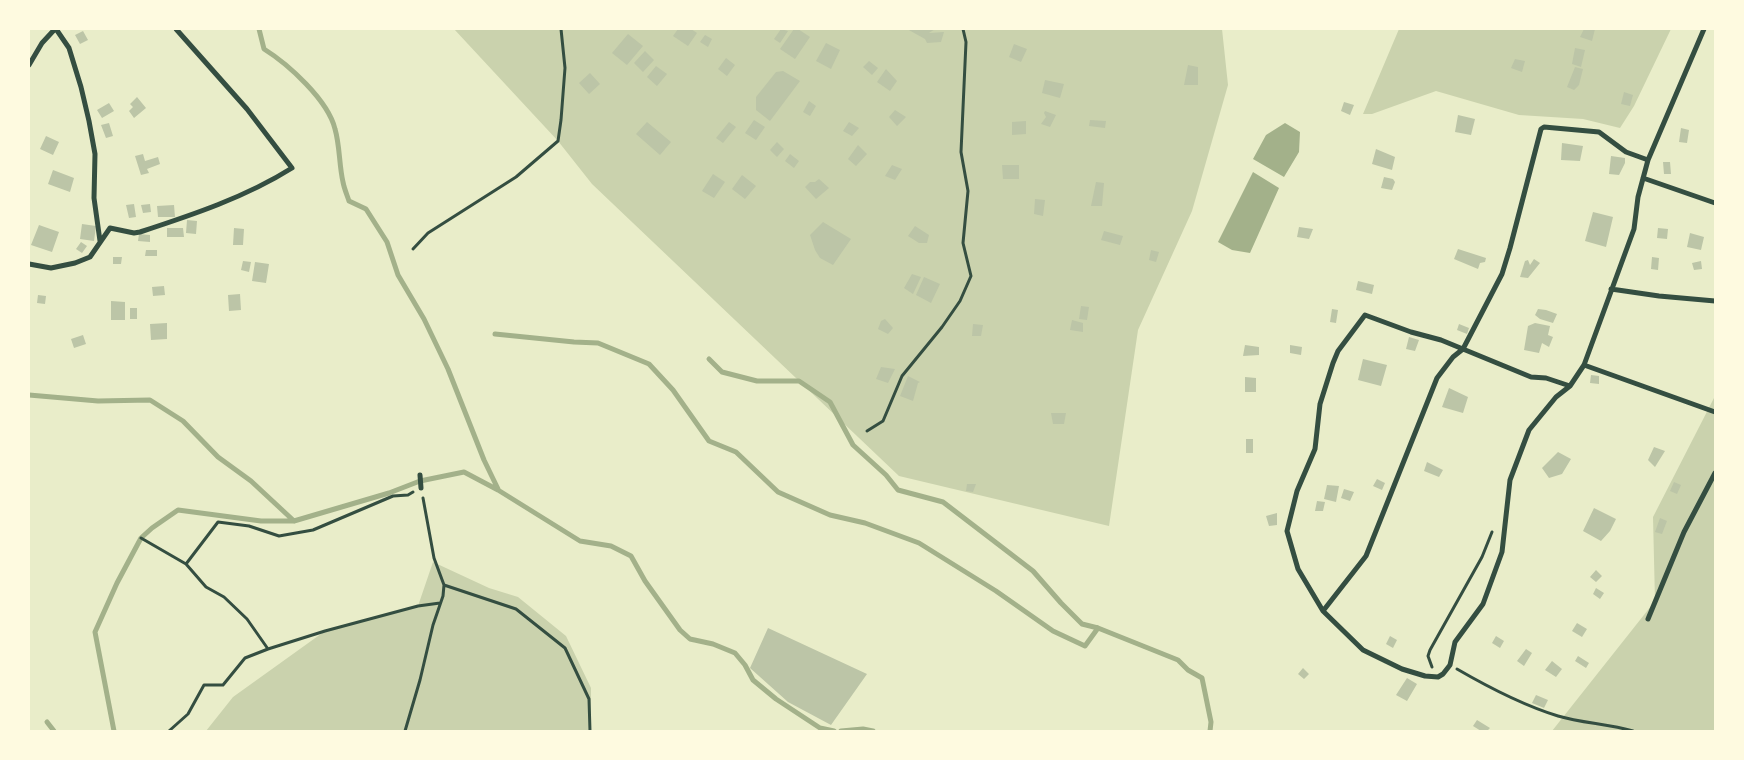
<!DOCTYPE html>
<style>
body{margin:0}
#map{position:relative;width:1744px;height:760px;overflow:hidden;background:#e9edc9;font-family:"Open Sans",sans-serif}
canvas{display:block}
.frame{position:absolute;inset:0;border:30px solid #fefae0;pointer-events:none}
</style>
<div id="map">
<canvas width="1744" height="760"></canvas>
<div class="frame"></div>
</div>
<script>
const ctx = document.querySelector('canvas').getContext('2d');
ctx.lineJoin = 'round';
function fillPath(path, color) { ctx.fillStyle = color; ctx.fill(path, 'evenodd'); }
function strokePath(path, color, width, dash) { ctx.strokeStyle = color; ctx.lineWidth = width; ctx.lineCap = dash ? 'butt' : 'round'; ctx.setLineDash(dash || []); ctx.stroke(path); }
fillPath(new Path2D(`
 M454,29H1222L1228,85L1192,211L1138,330L1109,526L899,476L592,184L558,141Z
 M1399,29H1671L1634,106L1620,128L1583,119L1519,115L1436,91L1372,114H1363Z
 M1715,396V731H1552L1655,601L1653,517Z
 M433,562L489,588L518,597L566,636L591,688V731H206L233,697L325,631L418,606Z`), '#cad2ad');
fillPath(new Path2D(`
 M1285,123L1300,132L1299,152L1284,177L1253,159L1266,135Z
 M1253,172L1279,188L1250,253L1232,250L1218,242Z`), '#a3b18a');
strokePath(new Path2D(`
 M259,29L264,49C288,64 328,100 335,129C340,146 339,165 343,182C344,188 347,195 349,201L366,209L387,242L398,275L424,319L448,369L484,460L498,489
 M495,334L574,342L598,343L649,364L673,390L709,441L736,452L778,492L830,515L865,523L919,543L996,591L1053,631L1085,646L1098,628
 M709,359L722,372L757,381H799L830,402L853,445L886,475L898,490L943,502L1033,571L1061,603L1082,624L1098,628L1178,660L1188,670L1202,678L1211,722L1210,731
 M29,395L98,401L150,400L183,421L218,457L251,481L294,521
 M47,722L54,731
 M114,731L95,632L117,583L141,538L152,528L178,510L261,521H294L389,493L420,481L464,472L498,490L580,541L611,546L631,556L645,581L680,630L690,639L713,644L735,653L745,665L753,680L776,699L820,728L834,731
 M841,731L863,729L873,731`), '#a3b18a', 5);
fillPath(new Path2D(`
 M678,29H691L697,33L688,46L673,36Z
 M781,29L788,31L780,43L774,39Z
 M794,29H798L810,37L795,59L780,49Z
 M907,29H935L929,33L944,32L941,42L927,43L925,39Z
 M1584,29H1595L1592,41L1580,37Z
 M83,31L88,40L80,44L75,35Z
 M628,34L643,46L627,65L612,53Z
 M705,35L712,39L708,47L700,42Z
 M826,43L840,50L831,69L816,61Z
 M1014,44L1027,49L1021,62L1009,57Z
 M1575,48L1585,50L1581,67L1572,64Z
 M645,51L654,60L643,72L634,63Z
 M726,58L735,65L727,76L718,69Z
 M1515,59L1525,61L1522,72L1511,68Z
 M869,61L878,68L872,75L863,67Z
 M1188,65L1198,67V85H1184Z
 M656,66L667,74L657,86L647,77Z
 M1575,67L1583,69L1579,85L1574,90L1567,87Z
 M886,69L897,81L890,91L877,82Z
 M783,71L800,81L770,121L756,110V97L776,72Z
 M590,73L600,84L589,94L579,83Z
 M1045,80L1064,84L1060,98L1042,93Z
 M1624,92L1633,95L1630,106L1621,104Z
 M137,97L146,108L134,118L129,111L133,107L130,104Z
 M809,101L816,106L810,116L803,112Z
 M1344,102L1354,105L1350,115L1341,111Z
 M109,103L114,111L102,118L97,110Z
 M895,110L906,117L897,126L889,117Z
 M1045,111L1056,115L1050,127L1041,124L1046,117L1044,113Z
 M1458,115L1475,119L1471,135L1455,132Z
 M754,120L765,127L756,140L745,133Z
 M1090,120L1106,121L1105,128L1089,126Z
 M1026,121V134L1012,135V122Z
 M647,122L671,142L660,155L636,134Z
 M729,122L736,127L723,143L716,138Z
 M849,122L859,128L852,136L843,131Z
 M109,123L113,136L106,138L101,125Z
 M1681,128L1689,130L1687,143L1679,142Z
 M46,136L59,142L53,155L40,149Z
 M777,142L784,149L777,157L770,150Z
 M1562,143L1583,146L1580,161L1561,160Z
 M858,145L867,154L856,166L848,159Z
 M1376,149L1395,157L1392,170L1372,164Z
 M143,154L145,161L158,157L160,164L147,169L149,173L141,175L135,156Z
 M790,154L799,161L794,168L785,161Z
 M1611,156L1625,158V163L1619,175L1609,174Z
 M1663,162H1670L1671,174H1664Z
 M892,165L902,169L895,180L885,176Z
 M1002,165H1019V179H1003Z
 M53,170L74,178L70,192L48,184Z
 M713,174L725,182L714,198L702,191Z
 M742,175L756,186L745,199L732,189Z
 M1384,177L1393,179L1395,182L1392,190L1381,188Z
 M819,179L829,188L816,199L805,187L810,182H815Z
 M1096,182L1104,183L1102,206H1091Z
 M1035,199L1045,200L1043,216L1034,214Z
 M134,204L136,217L129,218L126,205Z
 M150,204L151,212L143,213L141,205Z
 M174,205L175,217H158L157,206Z
 M1593,212L1613,217L1606,247L1585,241Z
 M187,220L197,221L196,234L186,233Z
 M823,222L851,239L833,265L820,258L815,250L810,235Z
 M82,224L96,226L94,241L80,239Z
 M39,225L59,232L52,252L31,245Z
 M915,226L929,235L927,243H919L908,236Z
 M1299,227L1313,229L1309,239L1297,237Z
 M167,228H183L184,237H167Z
 M234,228L244,229L243,245H233Z
 M1658,228L1668,229L1667,239L1657,238Z
 M1104,231L1123,236L1120,245L1101,240Z
 M1690,233L1704,237L1701,250L1687,247Z
 M139,234L150,235V242L138,241Z
 M81,242L87,246L82,253L76,249Z
 M1458,249L1486,258L1485,262L1480,263L1478,269L1454,259Z
 M146,250H157V256H145Z
 M1151,250L1159,252L1156,262L1149,260Z
 M113,257H122L121,264H113Z
 M1652,257L1659,258L1658,270L1651,269Z
 M1534,259L1540,263L1528,278L1520,277L1525,261L1528,260L1530,265Z
 M243,261L251,262L249,272L241,270Z
 M1701,261L1702,269L1694,270L1692,263Z
 M255,262L269,264L266,283L252,281Z
 M912,274L921,277L913,294L904,288Z
 M924,277L940,284L931,303L916,295Z
 M1358,281L1374,285L1372,294L1356,290Z
 M164,286L165,295L153,296L152,287Z
 M240,294L241,310L229,311L228,295Z
 M38,295L46,296L45,304L37,303Z
 M111,301L125,302V320H111Z
 M1081,306L1089,307L1087,320L1079,319Z
 M130,308H137V319H130Z
 M1332,309L1338,310L1336,323L1330,322Z
 M1538,309L1546,310L1557,314L1553,323L1540,319L1535,315Z
 M885,319L893,328L888,334L878,329L881,321Z
 M1072,320L1083,323V332L1070,330Z
 M167,323V339L151,340L150,324Z
 M1535,323L1550,326L1548,335L1553,337L1549,347L1542,343L1539,353L1524,350L1528,326Z
 M973,324L983,325L981,336H972Z
 M1459,324L1469,328L1467,334L1457,330Z
 M83,335L86,344L74,348L71,339Z
 M1409,337L1419,340L1415,351L1406,349Z
 M1245,345L1259,347V355L1243,356Z
 M1290,345L1302,347L1301,355L1290,353Z
 M1363,359L1387,365L1381,386L1358,380Z
 M881,367L895,369L888,383L876,379Z
 M1591,375L1599,376V384L1590,383Z
 M908,376L920,382L918,383L913,401L900,396Z
 M1245,377L1256,378V392H1245Z
 M1449,388L1468,397L1463,413L1442,407Z
 M1051,413H1066L1064,424H1053Z
 M1246,439H1253V453H1246Z
 M1654,447L1665,451L1655,467L1648,460Z
 M1558,452L1571,459L1562,474L1549,478L1542,468Z
 M1427,462L1443,470L1439,477L1424,471Z
 M1377,479L1385,483L1382,490L1373,486Z
 M1674,482L1681,485L1677,494L1670,491Z
 M967,484H976L973,492L966,491Z
 M1327,485L1339,486L1336,502L1324,499Z
 M1344,489L1354,492L1350,501L1341,498Z
 M1317,501L1325,502L1323,511H1315Z
 M1594,508L1616,519L1610,531L1601,541L1583,531Z
 M1277,513V525L1269,526L1266,516Z
 M1660,518L1667,521L1662,534L1655,532Z
 M1596,570L1602,576L1596,582L1590,577Z
 M1596,588L1604,593L1600,599L1593,594Z
 M1577,623L1587,629L1582,637L1572,631Z
 M768,628L867,674L831,725L788,702L750,668Z
 M1390,636L1397,640L1393,648L1386,644Z
 M1496,636L1504,641L1500,648L1492,643Z
 M1526,649L1532,653L1524,666L1517,661Z
 M1578,656L1589,663L1586,668L1575,661Z
 M1552,661L1562,669L1556,677L1545,670Z
 M1303,668L1309,674L1304,679L1298,674Z
 M1407,678L1417,684L1407,701L1396,695Z
 M1536,695L1548,700L1544,708L1532,703Z
 M1477,720L1490,728L1487,731H1481L1473,726Z`), '#bcc5a7');
strokePath(new Path2D(`
 M413,249L428,233L516,177L558,141L561,120L565,68L561,29
 M867,431L883,421L902,376L942,327L960,301L971,276L963,243L968,191L961,152L966,42L963,29
 M141,538L186,564L206,587L224,597L247,619L268,649
 M186,564L218,522L249,526L279,536L313,530L393,496L408,495L413,492
 M444,585L516,609L565,648L589,699L590,731
 M1432,667L1428,656L1430,650L1482,557L1492,532
 M1457,669C1488,687 1522,705 1558,716C1582,723 1608,724 1633,731
 M169,731L188,714L204,685H223L245,658L268,649L325,631L418,606L440,603
 M405,731L420,680L433,625L443,596L444,585L434,558L423,498`), '#344e41', 3);
strokePath(new Path2D(`
 M56,29L69,48L81,87L89,121L95,154L94,198L100,241
 M29,65L42,43L55,29
 M1643,178L1715,203
 M29,264L51,268L75,263L90,257L110,228L134,233L140,232C192,215 246,197 292,168L247,109L176,29
 M1611,289L1659,296L1715,301
 M1584,365L1715,412
 M1570,386L1546,378L1531,377L1441,340L1411,332L1365,315L1338,351L1333,363L1320,404L1315,449L1297,491L1287,531L1298,569L1323,611L1363,650L1402,669L1425,676L1438,677L1443,674L1450,665L1455,642L1483,604L1502,552L1510,480L1529,430L1556,397L1570,386L1584,365L1634,229L1638,197L1648,160L1704,29
 M420,475L421,488
 M1323,611L1366,556L1437,378L1453,357L1463,349L1502,274L1510,248L1541,129L1544,127L1599,132L1626,152L1648,160
 M1648,619L1684,532L1715,473`), '#344e41', 5);
</script>
